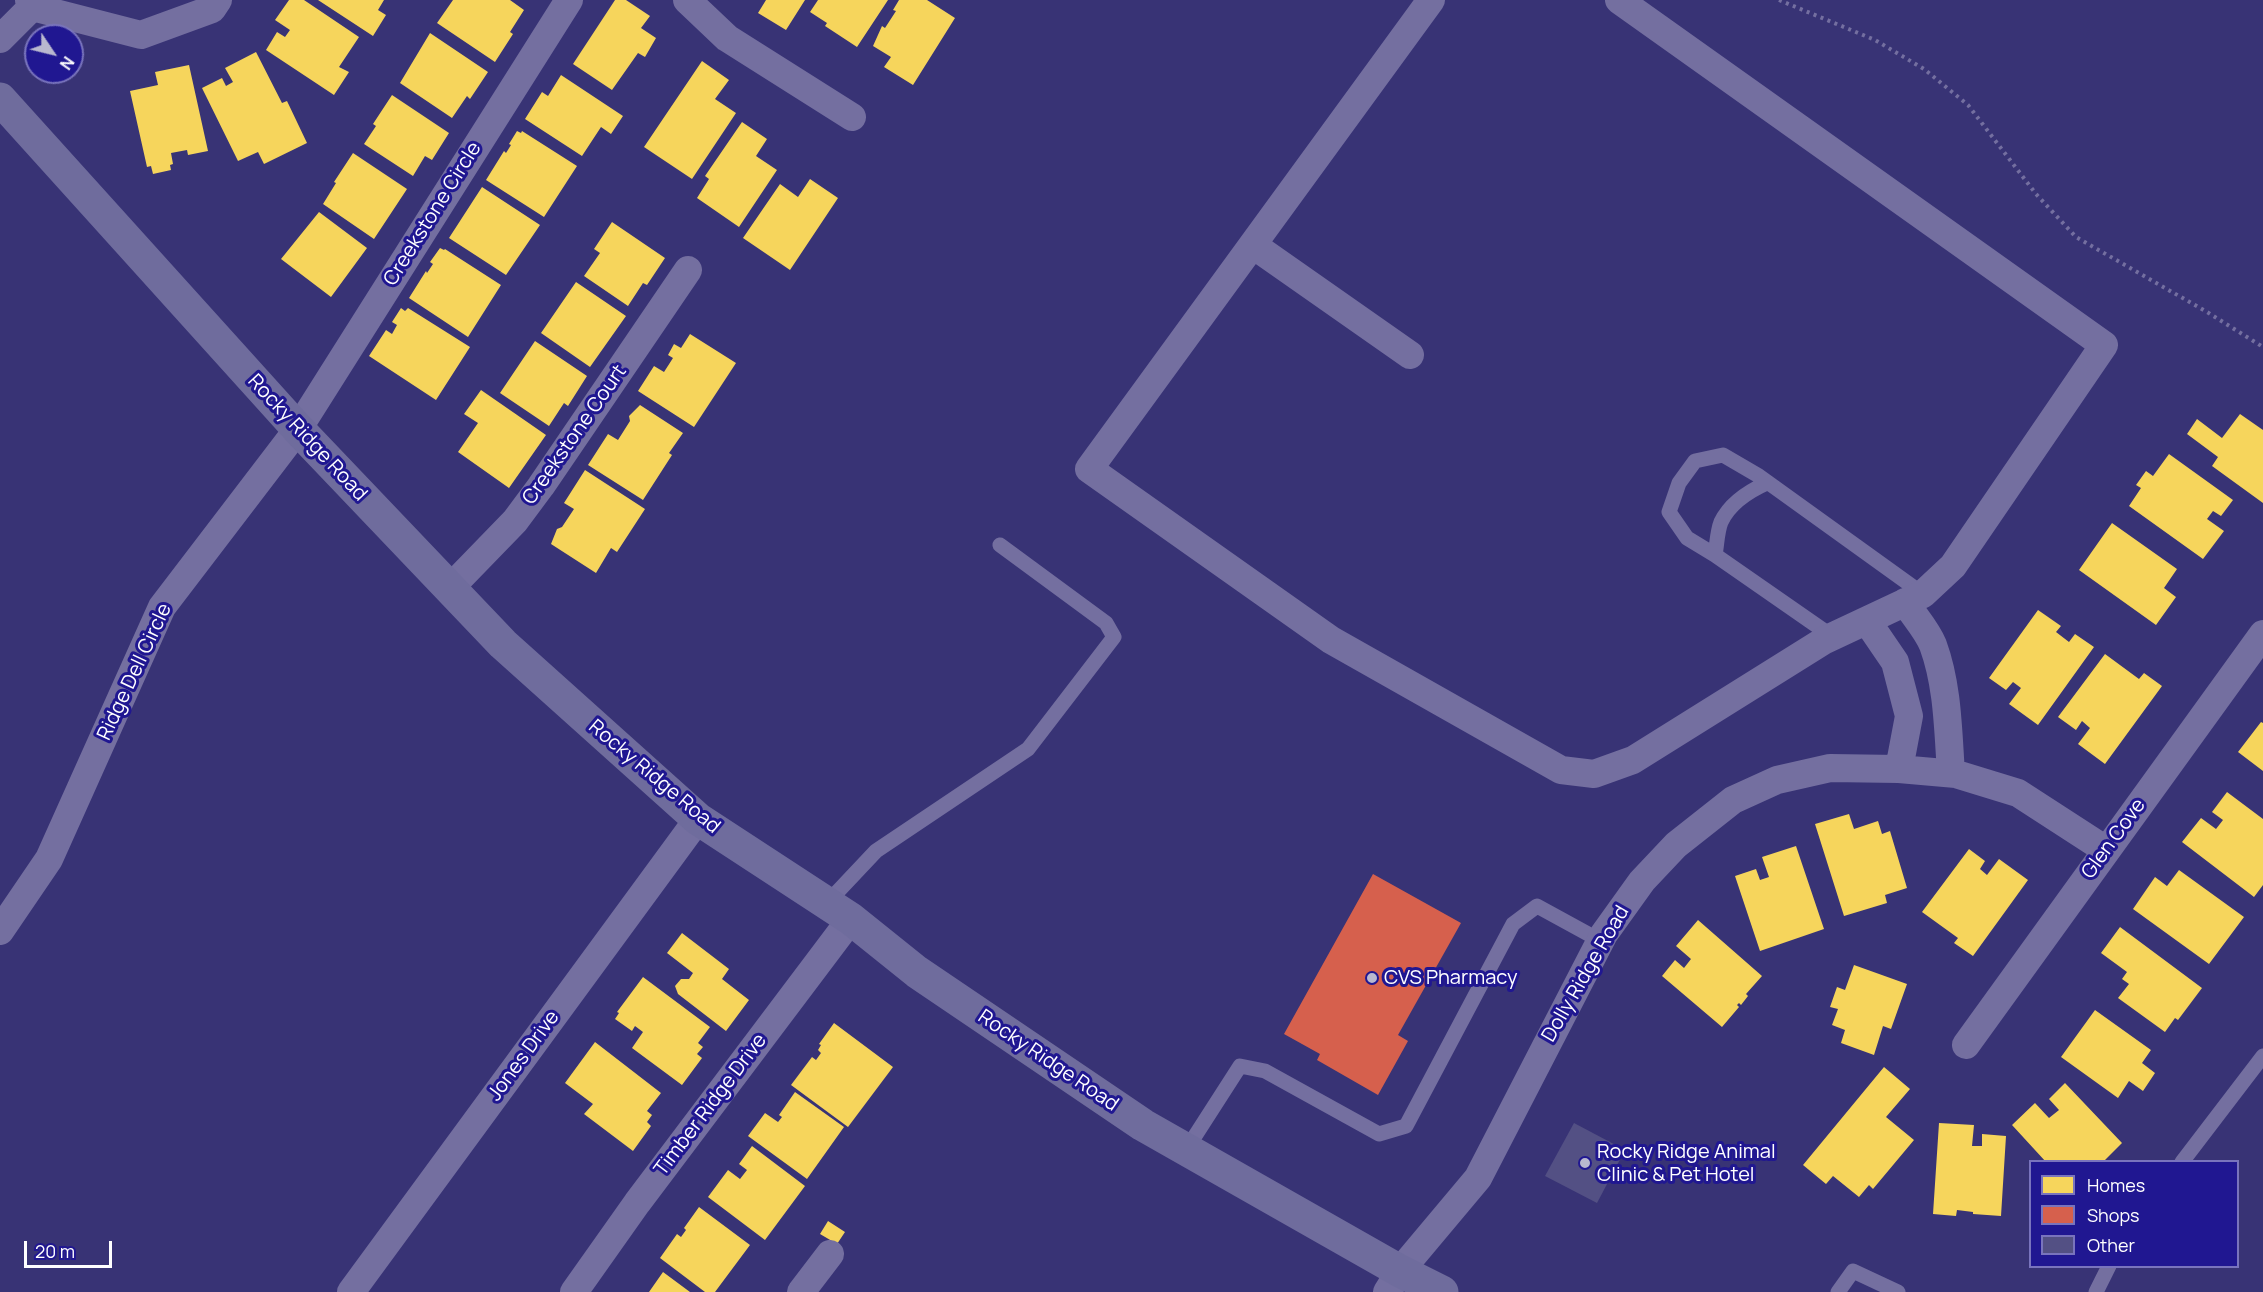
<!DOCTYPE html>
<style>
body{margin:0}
#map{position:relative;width:2263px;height:1292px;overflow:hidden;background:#383375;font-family:Manrope,sans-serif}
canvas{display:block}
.legend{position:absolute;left:2029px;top:1160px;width:210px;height:108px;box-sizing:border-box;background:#201791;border:2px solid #7974bd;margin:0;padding:8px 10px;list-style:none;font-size:18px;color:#fff}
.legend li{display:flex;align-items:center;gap:12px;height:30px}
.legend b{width:30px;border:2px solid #7974bd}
.north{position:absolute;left:24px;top:24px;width:60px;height:60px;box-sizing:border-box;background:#201791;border:2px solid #7974bd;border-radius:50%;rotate:125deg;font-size:16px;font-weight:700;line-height:24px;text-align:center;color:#fff}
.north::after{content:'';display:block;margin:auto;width:21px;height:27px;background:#b9b8cf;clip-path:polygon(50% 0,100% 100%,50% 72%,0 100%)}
.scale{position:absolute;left:24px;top:1241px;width:88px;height:27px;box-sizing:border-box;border:3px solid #fff;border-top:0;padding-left:8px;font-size:18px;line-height:21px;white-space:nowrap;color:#fff;-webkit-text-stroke:4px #201791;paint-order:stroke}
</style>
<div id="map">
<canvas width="2263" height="1292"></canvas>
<ul class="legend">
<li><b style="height:16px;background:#f6d55c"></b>Homes</li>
<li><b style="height:16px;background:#d6604d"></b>Shops</li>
<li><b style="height:16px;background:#535084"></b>Other</li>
</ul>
<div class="north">N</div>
<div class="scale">20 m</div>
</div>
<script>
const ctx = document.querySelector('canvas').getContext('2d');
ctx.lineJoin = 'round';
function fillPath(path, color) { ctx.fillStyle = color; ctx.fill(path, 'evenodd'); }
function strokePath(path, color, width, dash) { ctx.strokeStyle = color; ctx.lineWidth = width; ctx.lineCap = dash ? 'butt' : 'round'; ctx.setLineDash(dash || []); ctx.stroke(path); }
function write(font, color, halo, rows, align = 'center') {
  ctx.font = font + ' Manrope,sans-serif'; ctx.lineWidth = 6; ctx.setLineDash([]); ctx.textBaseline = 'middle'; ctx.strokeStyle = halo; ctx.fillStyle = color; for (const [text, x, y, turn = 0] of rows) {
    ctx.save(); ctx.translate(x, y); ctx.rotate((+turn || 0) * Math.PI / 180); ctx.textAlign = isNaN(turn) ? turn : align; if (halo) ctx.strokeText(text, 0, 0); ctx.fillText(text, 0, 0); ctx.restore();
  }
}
fillPath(new Path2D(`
 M289,0H304L359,37L339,67L349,72L334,95L266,50L277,32L285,37L290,30L275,20Z
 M318,0H384L378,10L386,15L373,36Z
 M453,0H510L524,10L510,32L513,34L495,62L437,23Z
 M615,0H626L650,16L641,28L656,38L645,57L638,53L612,90L573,64Z
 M766,0H805L786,30L758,13Z
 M818,0H888L857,47L825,26L827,23L810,12Z
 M899,0H927L955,18L913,85L884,67L891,57L873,46L882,26L885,28L896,11L893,10Z
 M430,33L488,72L470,99L467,96L452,118L400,83Z
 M256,52L282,103L287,101L307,143L264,164L258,152L238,161L202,88L222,78L226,86L233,82L225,68Z
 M702,61L729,80L715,99L736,113L692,179L644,147Z
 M189,65L208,151L188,155L187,150L171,153L173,164L170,165L171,170L153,174L151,166L147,167L130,91L158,85L155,72Z
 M561,75L623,116L611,134L601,127L582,156L525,119L542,92L548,96Z
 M392,95L449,133L432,160L425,156L413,176L364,144L376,126L373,124Z
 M742,122L767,139L756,156L777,170L739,227L697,198L709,179L705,176Z
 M517,131L521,133L522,131L577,166L544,217L486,180L504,151L506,153L511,145L509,144Z
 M353,153L407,189L374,239L323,204L336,183L334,182Z
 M810,179L838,198L790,270L743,238L780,184L798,197Z
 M482,187L540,225L506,275L449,238Z
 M319,212L367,248L331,297L281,259Z
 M612,222L665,258L647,285L643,283L628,306L584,276L600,253L594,249Z
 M440,248L444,250L445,249L501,285L468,337L409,298L426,271L427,273L433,264L430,262Z
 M576,282L626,316L590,367L541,333Z
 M401,308L405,311L408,308L470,347L436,400L369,356L386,330L392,334L397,325L392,322Z
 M690,334L736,363L694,427L638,391L654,366L664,372L673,358L668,355L674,344L681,348Z
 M535,341L587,376L568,406L564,403L549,426L500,393Z
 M481,390L546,435L509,488L458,452L478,423L464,414Z
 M640,405L683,433L669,453L672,455L643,500L588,465L608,434L618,440L630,421L629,416Z
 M2240,414L2263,430V503L2212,466L2218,457L2187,434L2197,419L2222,438Z
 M2169,454L2233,500L2221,516L2213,511L2207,519L2224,531L2203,559L2129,506L2141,488L2136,485L2146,471L2153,476Z
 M585,470L645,509L617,552L611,548L596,573L551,544L557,529L562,527L574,509L564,503Z
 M2112,523L2177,569L2164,588L2176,597L2156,625L2079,570Z
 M2038,610L2061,626L2056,632L2069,642L2075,634L2094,647L2038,725L2009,704L2021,688L2013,682L2006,690L1989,678Z
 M2105,654L2139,679L2144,673L2162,686L2105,764L2078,744L2090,728L2082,721L2076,730L2058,717Z
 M2261,722L2263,723V771L2238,752Z
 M2227,792L2263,819V885L2254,897L2182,842L2201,818L2216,829L2223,820L2212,812Z
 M1849,814L1854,829L1878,821L1882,834L1890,831L1907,888L1885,895L1887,903L1844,916L1815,824Z
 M1796,846L1824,929L1760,951L1735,876L1756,869L1760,880L1769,877L1762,857Z
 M1969,849L1985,861L1980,869L1987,875L1999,859L2028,880L1973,956L1954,943L1958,938L1922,912Z
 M2179,870L2244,917L2209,964L2133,909L2155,877L2167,886Z
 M1698,920L1762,976L1746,994L1748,996L1741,1005L1739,1003L1737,1005L1739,1007L1722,1027L1662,976L1675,960L1684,968L1691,959L1676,946Z
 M2120,927L2202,988L2178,1020L2175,1018L2165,1032L2118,998L2129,984L2122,979L2127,972L2101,953Z
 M682,933L729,969L722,979L749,1000L726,1031L678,994L675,986L681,979H689L693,973L667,953Z
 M1854,965L1907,984L1891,1029L1883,1026L1874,1055L1841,1043L1845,1030L1832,1025L1838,1009L1830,1007L1837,987L1845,990Z
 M643,977L710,1027L698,1043L703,1047L697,1054L702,1058L682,1085L632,1048L643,1032L635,1026L632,1031L615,1019L619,1013L617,1012Z
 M2095,1010L2151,1050L2142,1063L2155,1073L2143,1091L2129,1081L2118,1098L2061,1057Z
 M834,1023L893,1067L848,1127L791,1085L812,1057L816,1060L821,1053L818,1050L821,1045L819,1044Z
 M595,1042L661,1093L647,1111L652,1115L647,1122L651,1126L633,1151L584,1114L593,1104L565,1083Z
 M1884,1067L1910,1089L1886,1117L1914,1140L1873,1189L1869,1185L1859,1197L1833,1176L1826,1184L1803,1165Z
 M2065,1083L2122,1143L2103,1162H2046L2012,1125L2035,1103L2049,1118L2059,1110L2049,1099Z
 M795,1092L844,1127L807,1179L748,1136L765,1113L778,1122L782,1117L779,1115Z
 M1939,1123L1974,1125L1972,1146H1982V1134L2006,1136L2001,1216L1973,1214V1212L1957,1210L1956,1216L1933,1214Z
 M752,1146L805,1186L765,1240L708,1197L728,1170L740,1179L747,1170L739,1164Z
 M699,1207L750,1245L715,1292H705L660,1258L677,1234L681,1237L686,1230L684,1228Z
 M828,1221L845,1232L837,1244L820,1234Z
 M663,1272L690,1292H649Z`), '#f6d55c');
fillPath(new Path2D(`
 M1373,874L1461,923L1398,1035L1408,1041L1378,1095L1317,1060L1320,1054L1284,1034Z`), '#d6604d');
fillPath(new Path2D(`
 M1574,1123L1625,1150L1597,1203L1545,1176Z`), '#535084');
strokePath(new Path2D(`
 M1779,0L1875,40L1924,69L1968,105L2036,194L2076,237L2207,312L2263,347`), '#746fa0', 4, [3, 4.5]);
strokePath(new Path2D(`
 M1715,555C1717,545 1717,532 1721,522C1730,503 1749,491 1767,483
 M1833,637L1715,555L1687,538L1669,512L1679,483L1695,461L1723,455L1759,476L1923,594
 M827,903L876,851L1028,749L1114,637L1106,623L1000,545
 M1186,1150L1240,1066L1265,1071L1379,1134L1406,1126L1513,924L1537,906L1601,941
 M2182,1162L2263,1056
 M1838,1292L1853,1271L1898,1292
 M2096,1292L2109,1266`), '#746fa0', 15);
strokePath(new Path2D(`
 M687,0L727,38L852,117
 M1431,0L1089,469L1331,640L1561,770L1594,774L1633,760L1825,640L1923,594L1953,566L2104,345L1619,0
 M32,7L141,35L212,9L218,0
 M0,39L32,7L29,0
 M1253,245L1410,355
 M450,588L515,521L541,486L688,270
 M1905,602C1914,616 1927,630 1933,645C1948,686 1948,731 1951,773
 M1867,621L1895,662L1909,716L1899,769
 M0,931L49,859L162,607L298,429L569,0
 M1966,1045L2263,634
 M351,1292L698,819
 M574,1292L637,1203L851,919
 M801,1292L830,1254
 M1387,1292L1400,1271L1478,1178L1604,934L1642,881L1676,845L1733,800L1777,780L1830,768L1899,769L1956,774L2018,793L2106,850`), '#746fa0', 28);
strokePath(new Path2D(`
 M0,99L298,429L503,644L698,819L851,919L917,972L1143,1125L1400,1271L1442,1292`), '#6f6c9d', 33);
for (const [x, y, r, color] of [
 [1372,978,6,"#b9b8cf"],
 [1585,1163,6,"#b9b8cf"]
]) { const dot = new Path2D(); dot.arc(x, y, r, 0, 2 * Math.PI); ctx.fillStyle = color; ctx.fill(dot); strokePath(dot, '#201791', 2); }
write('20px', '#fff', '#201791', [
 ["Creekstone Circle",433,214,-58],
 ["Creekstone Court",575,435,-55],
 ["Rocky Ridge Road",307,438,47],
 ["Ridge Dell Circle",135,672,-65],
 ["Rocky Ridge Road",654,777,40],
 ["Glen Cove",2114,839,-54],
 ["Dolly Ridge Road",1586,974,-60],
 ["Jones Drive",524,1056,-54],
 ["Rocky Ridge Road",1048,1061,34],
 ["Timber Ridge Drive",711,1105,-53]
]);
write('20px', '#fff', '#201791', [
 ["CVS Pharmacy",1384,978],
 ["Rocky Ridge Animal",1597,1152],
 ["Clinic & Pet Hotel",1597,1175]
], 'left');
</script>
